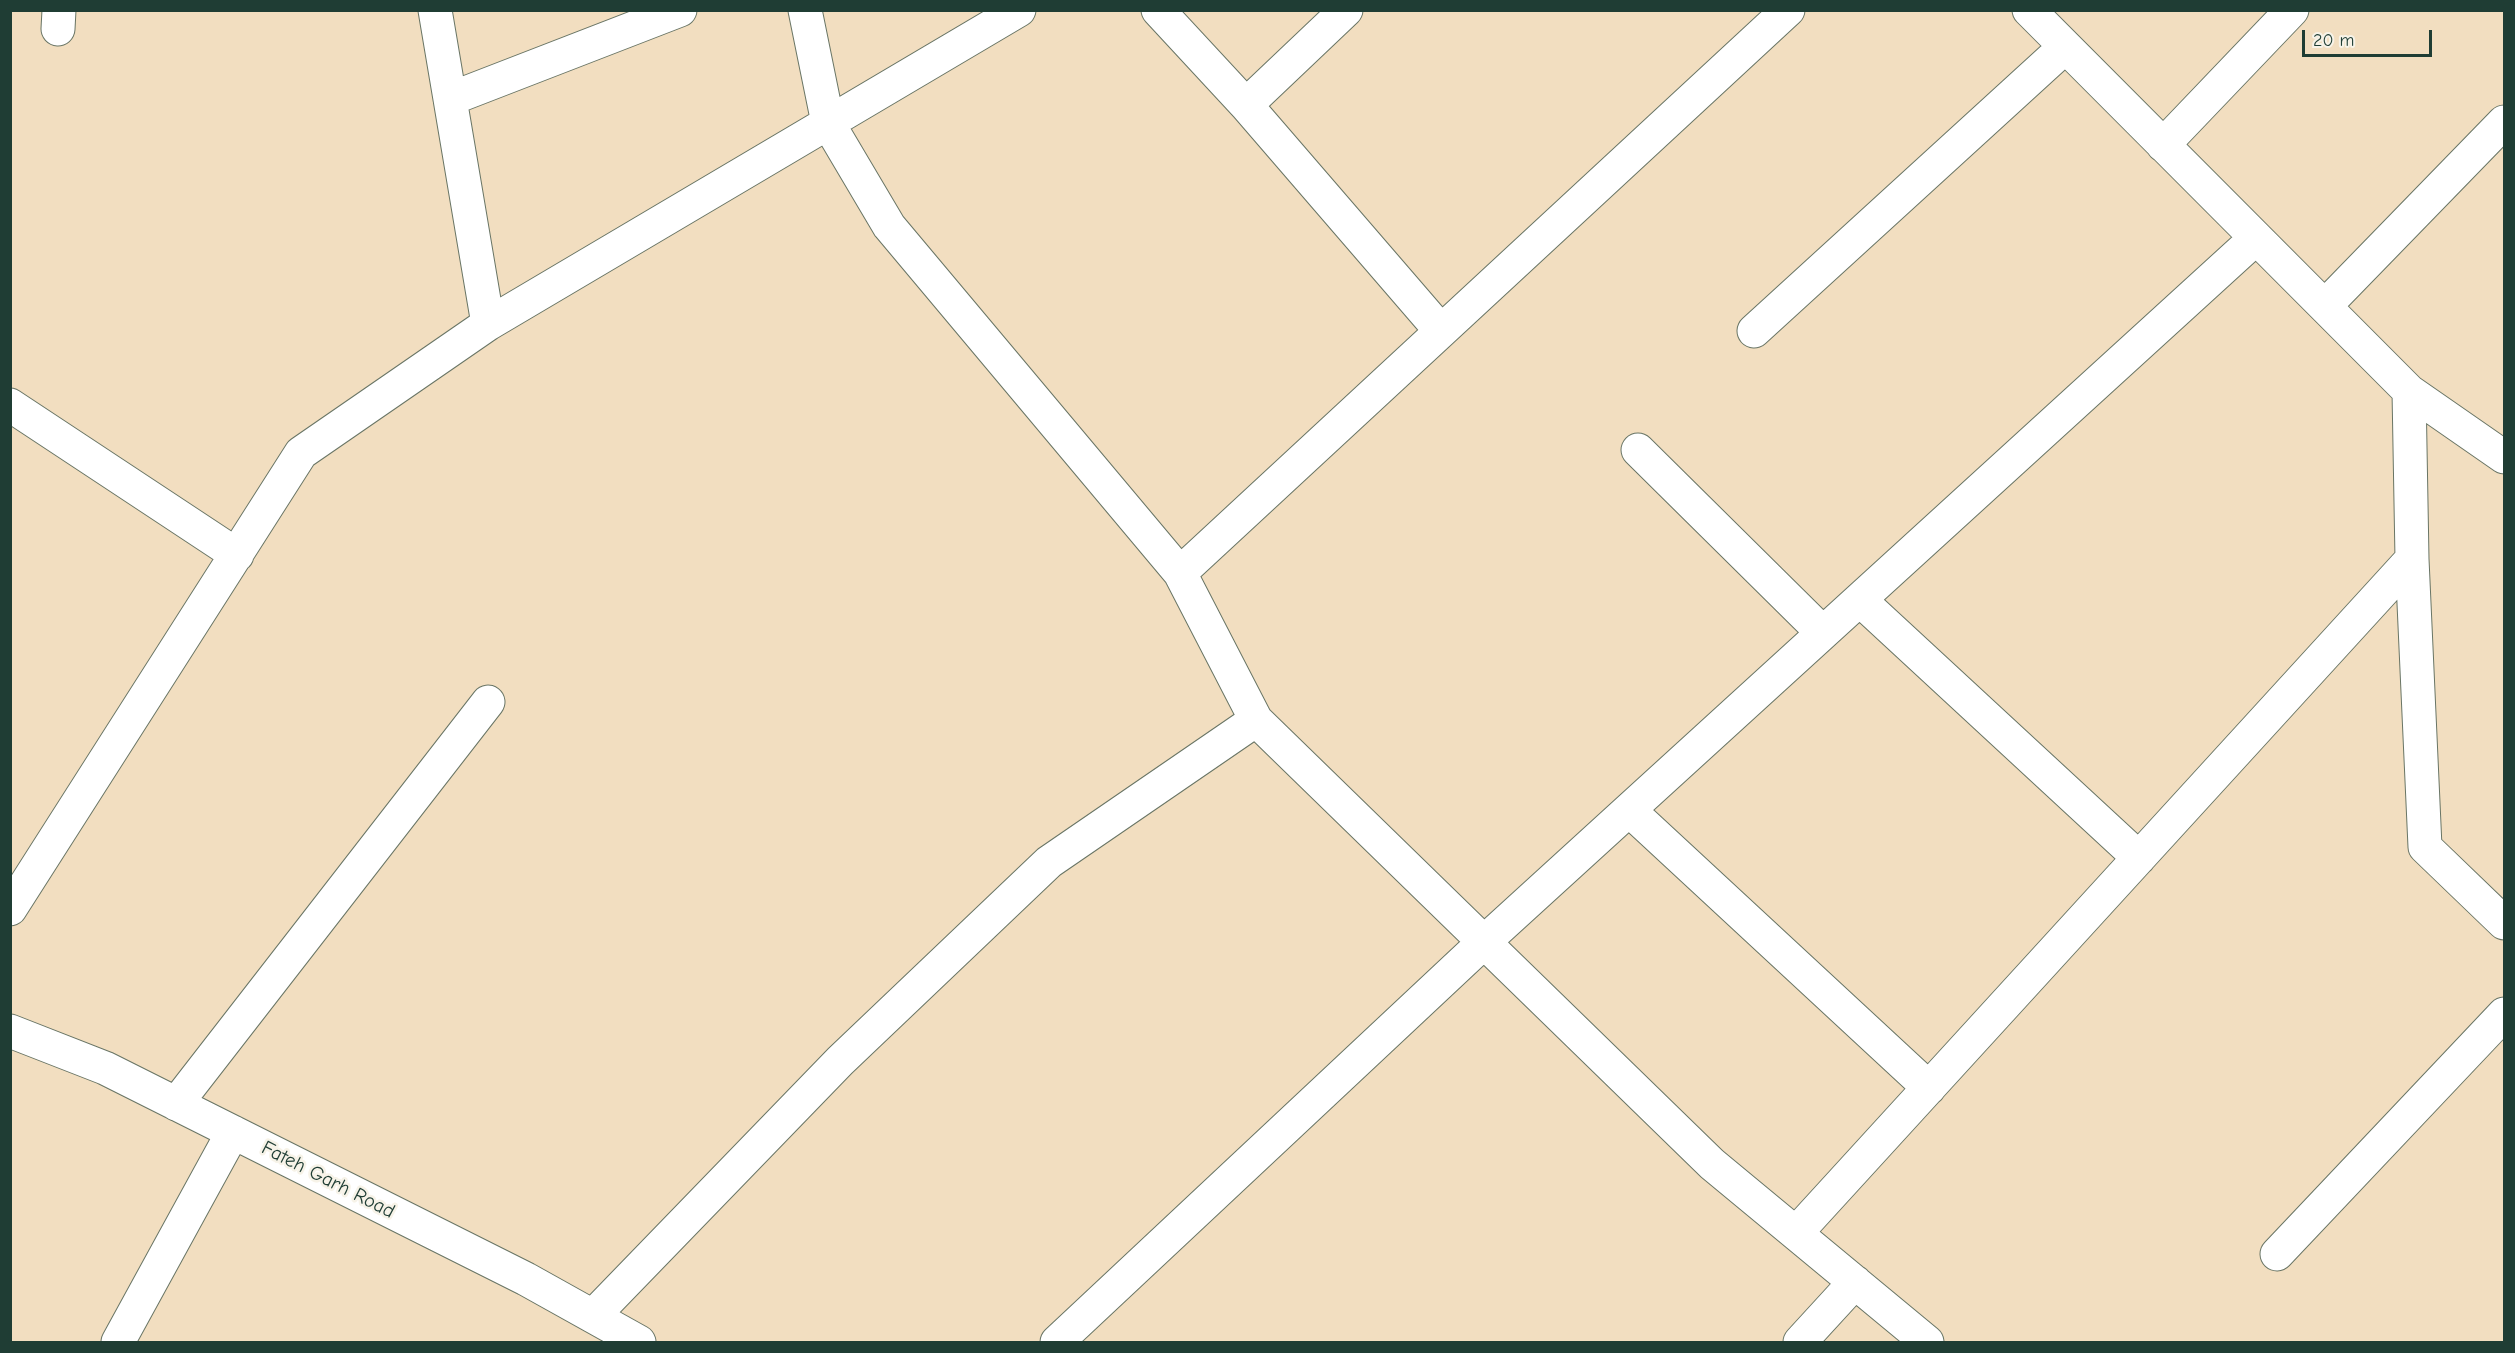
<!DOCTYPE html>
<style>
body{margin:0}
#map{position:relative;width:2515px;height:1353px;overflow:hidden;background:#f2dec0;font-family:"Comic Neue",sans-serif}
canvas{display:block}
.frame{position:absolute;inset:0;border:12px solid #1f3d34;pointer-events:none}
.scale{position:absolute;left:2302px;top:30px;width:130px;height:27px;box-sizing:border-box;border:3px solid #1f3d34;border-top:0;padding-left:8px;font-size:18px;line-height:21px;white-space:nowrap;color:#1f3d34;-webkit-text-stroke:4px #f7f3e8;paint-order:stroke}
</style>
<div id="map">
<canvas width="2515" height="1353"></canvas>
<div class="frame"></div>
<div class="scale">20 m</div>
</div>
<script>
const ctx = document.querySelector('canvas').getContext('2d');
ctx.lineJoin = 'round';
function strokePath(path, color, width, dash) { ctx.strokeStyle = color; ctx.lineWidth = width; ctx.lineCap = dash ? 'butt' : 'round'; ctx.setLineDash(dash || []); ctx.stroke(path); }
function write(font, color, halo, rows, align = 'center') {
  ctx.font = font + ' "Comic Neue",sans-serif'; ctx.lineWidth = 5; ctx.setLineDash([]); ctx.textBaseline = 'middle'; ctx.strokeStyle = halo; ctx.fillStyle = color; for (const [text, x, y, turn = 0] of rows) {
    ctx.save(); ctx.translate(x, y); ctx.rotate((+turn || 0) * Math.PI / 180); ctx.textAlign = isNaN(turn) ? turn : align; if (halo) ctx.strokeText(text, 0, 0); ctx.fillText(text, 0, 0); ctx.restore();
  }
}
const minor = new Path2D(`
 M435,10L488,324
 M805,10L828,123L889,226L1180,573
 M1158,10L1246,105L1441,331
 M2029,10L2409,391L2504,457
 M58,29L59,10
 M450,99L680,10
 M1246,105L1346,10
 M2163,145L2292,10
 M2325,306L2504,122
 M1754,331L2065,47
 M2409,391L2412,559L2425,847L2504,923
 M10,405L237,555
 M1638,450L1823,633
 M1860,600L2139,858
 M1256,720L1712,1164L1927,1342
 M1629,810L1929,1088
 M10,909L301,453L488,324L1019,10
 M10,1031L105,1068L526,1279L639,1342
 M176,1104L488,702
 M1796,1233L2412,559
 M2277,1254L2504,1014
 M593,1316L840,1061L1049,862L1256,720L1180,573L1788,10
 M118,1342L233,1132
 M1057,1342L1484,942L2256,238
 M1800,1342L1855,1282`);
strokePath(minor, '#697565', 35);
strokePath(minor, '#fff', 33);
write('20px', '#1f3d34', '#f7f3e8', [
 ["Fateh Garh Road",328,1180,27]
]);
</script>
